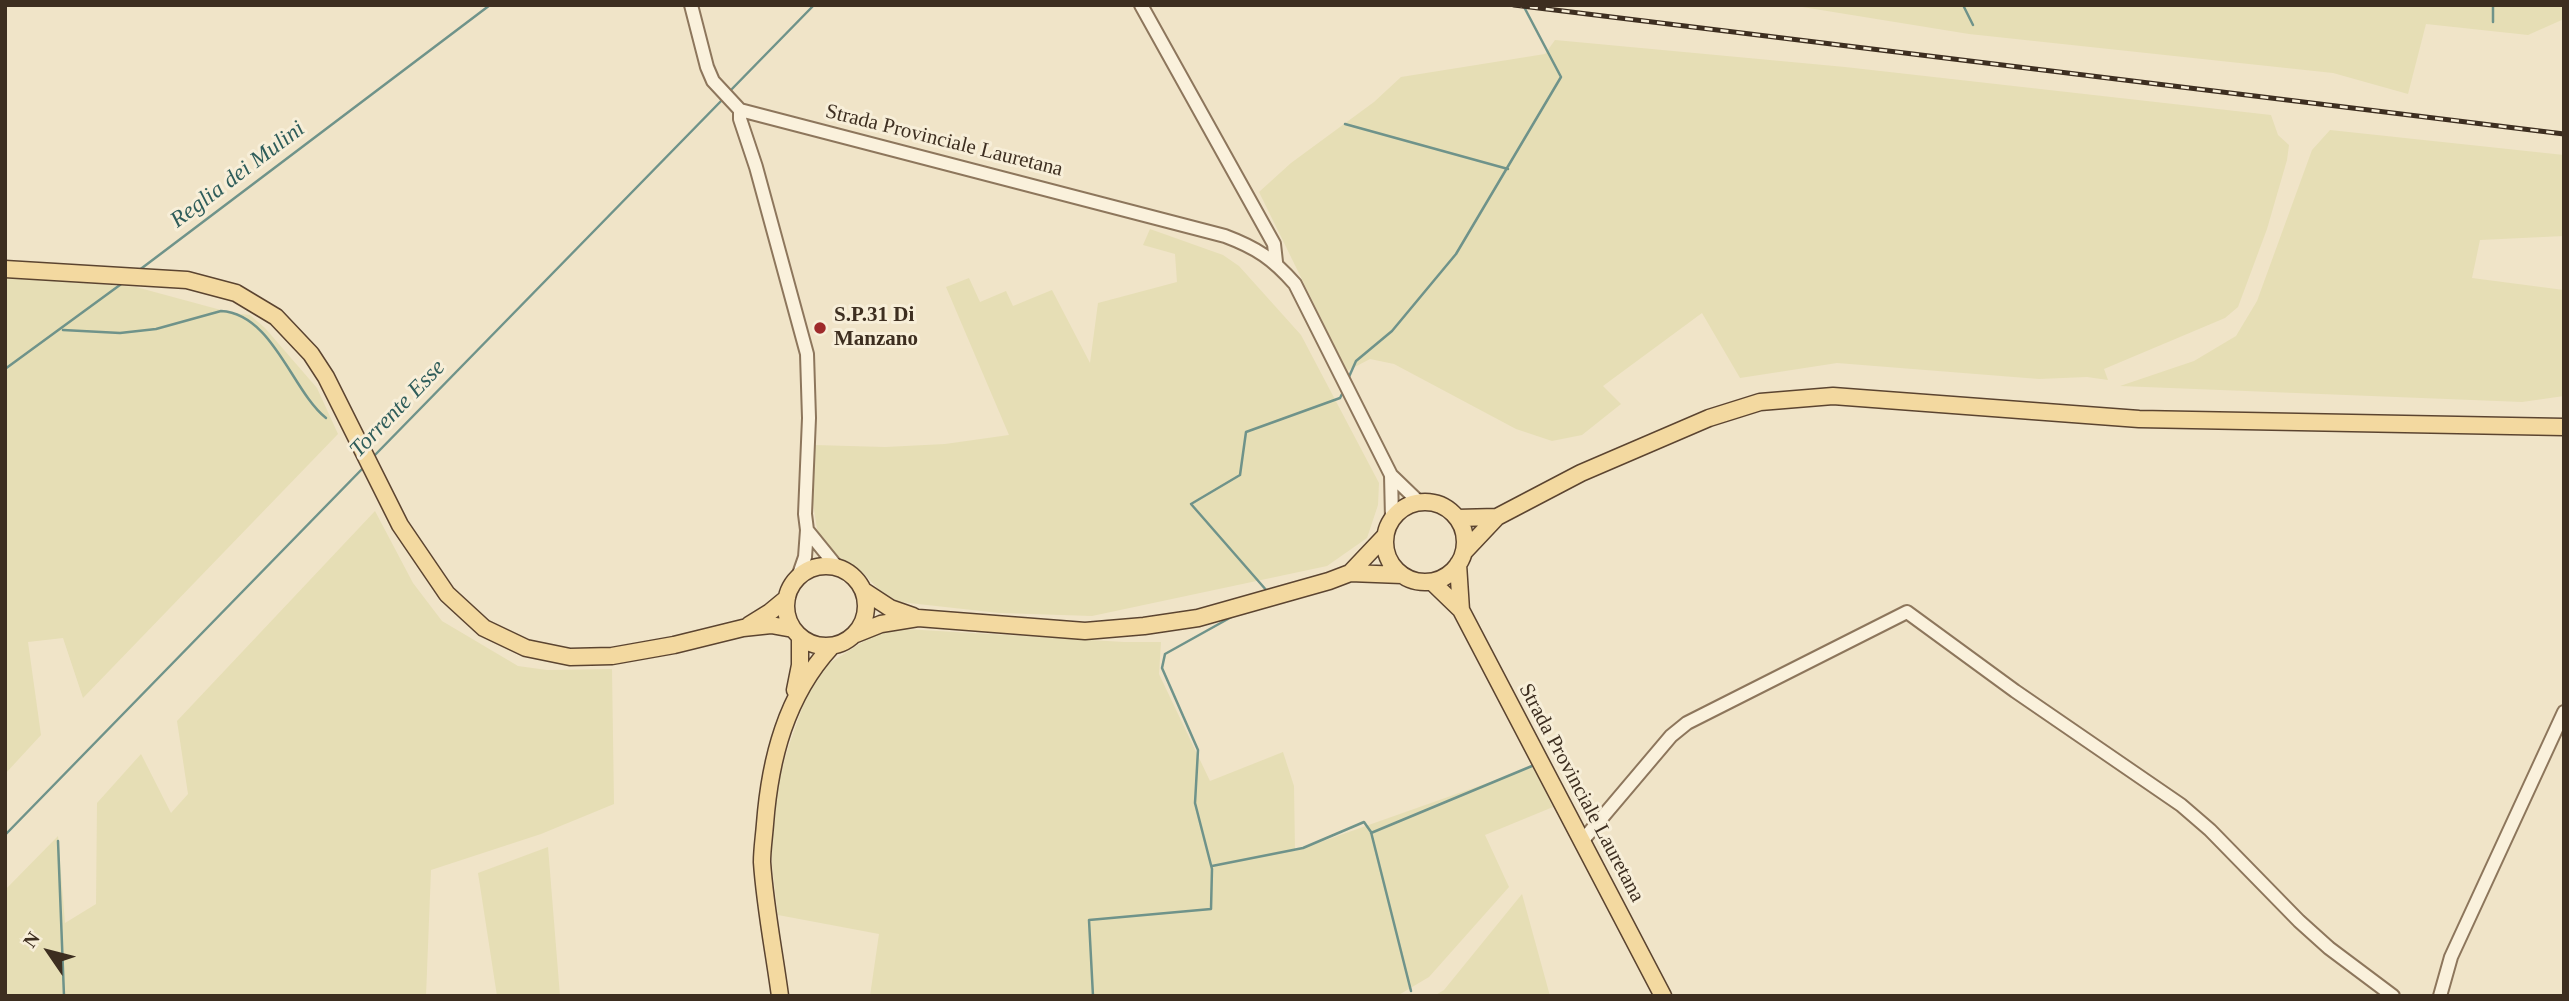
<!DOCTYPE html>
<style>
body{margin:0}
#map{position:relative;width:2569px;height:1001px;overflow:hidden;background:#f0e4c8;font-family:"Times New Roman",serif}
canvas{display:block}
.frame{position:absolute;inset:0;border:7px solid #3d2e20;pointer-events:none}
.north{position:absolute;left:14px;top:917px;width:70px;height:70px;-webkit-text-stroke:5px #f7eed8;paint-order:stroke;rotate:305deg;font-size:19px;font-weight:700;line-height:28px;text-align:center;color:#3d2e20}
.north::after{content:'';display:block;margin:auto;width:24px;height:32px;background:#3d2e20;clip-path:polygon(50% 0,100% 100%,50% 72%,0 100%)}
</style>
<div id="map">
<canvas width="2569" height="1001"></canvas>
<div class="frame"></div>
<div class="north">N</div>
</div>
<script>
const ctx = document.querySelector('canvas').getContext('2d');
ctx.lineJoin = 'round';
function fillPath(path, color) { ctx.fillStyle = color; ctx.fill(path, 'evenodd'); }
function strokePath(path, color, width, dash) { ctx.strokeStyle = color; ctx.lineWidth = width; ctx.lineCap = dash ? 'butt' : 'round'; ctx.setLineDash(dash || []); ctx.stroke(path); }
function write(font, color, halo, rows, align = 'center') {
  ctx.font = font + ' "Times New Roman",serif'; ctx.lineWidth = 6; ctx.setLineDash([]); ctx.textBaseline = 'middle'; ctx.strokeStyle = halo; ctx.fillStyle = color; for (const [text, x, y, turn = 0] of rows) {
    ctx.save(); ctx.translate(x, y); ctx.rotate((+turn || 0) * Math.PI / 180); ctx.textAlign = isNaN(turn) ? turn : align; if (halo) ctx.strokeText(text, 0, 0); ctx.fillText(text, 0, 0); ctx.restore();
  }
}
fillPath(new Path2D(`
 M1790,5H2564V19L2528,35L2426,24L2408,94L2333,73L1969,34Z
 M1555,40L1845,67L2271,115L2278,135L2289,145L2287,160L2267,229L2238,307L2225,318L2104,369L2108,380L2087,377L2039,379L1837,363L1740,378L1702,313L1603,386L1621,404L1582,435L1552,441L1516,429L1394,364L1370,359L1347,371L1259,192L1291,163L1374,102L1401,77L1545,54Z
 M2330,130L2564,155V236L2480,240L2472,278L2564,290V396L2522,402L2120,386L2194,361L2236,336L2257,301L2312,150Z
 M1150,229L1223,255L1239,266L1301,335L1379,483L1378,505L1367,538L1327,566L1092,616L999,613L900,602L882,593L864,574L826,548L817,529L812,497L814,445L885,447L945,444L1009,435L946,287L969,278L980,302L1006,291L1013,306L1052,290L1090,363L1098,303L1177,282L1175,254L1143,245Z
 M5,277L136,287L232,313L250,315L265,328L317,388L338,434L83,698L63,638L28,642L41,735L5,774Z
 M375,511L413,583L442,621L518,666L547,670L612,669L614,804L541,834L431,870L426,996H5V890L58,836L65,923L96,904L97,803L141,754L171,813L188,794L177,721Z
 M905,629L1124,642H1161L1159,674L1210,781L1283,752L1294,786L1295,851L1533,767L1553,807L1485,835L1509,887L1429,977L1397,996H870L879,934L778,915L772,866L771,809L788,748L811,683L825,666L880,631Z
 M548,847L560,996H497L478,873Z
 M1522,894L1550,996H1434L1444,990Z`), '#e6deb5');
strokePath(new Path2D(`
 M1963,5L1973,25
 M2493,22V5
 M728,93L814,5
 M1345,124L1508,169
 M138,271L490,5
 M63,330L120,333L156,329L221,311C273,314 292,391 326,418
 M5,369L124,282
 M1348,379L1356,361L1392,331L1456,254L1561,77L1523,5
 M374,456L724,98
 M1267,591L1191,504L1240,475L1246,432L1340,398L1343,392
 M1371,833L1532,766
 M5,835L365,466
 M58,841L64,996
 M1212,866L1303,848L1364,822L1371,832L1411,991
 M1093,996L1089,920L1211,909L1212,869L1195,803L1198,750L1162,668L1165,654L1235,615`), '#6f938a', 2.5);
const minor = new Path2D(`
 M691,5L707,67L713,81L740,110L1225,236C1257,248 1273,259 1295,284L1391,475L1419,502
 M1141,5L1274,244L1276,262
 M740,110V119L756,167L807,354L809,418L805,514L807,530L805,557L798,577
 M1391,475L1392,518
 M807,530L837,567
 M1583,840L1671,736L1687,723L1907,612L2015,691L2181,805L2210,830L2299,921L2329,948L2393,996
 M2440,996L2451,957L2564,712`);
const major = new Path2D(`
 M5,269L187,280L236,293L276,317L311,354L326,377L400,525L447,594L484,628L526,648L570,657L612,656L674,645L743,628L771,625L793,629
 M1385 542a40 40 0 1 1 80 0a40 40 0 1 1-80 0Z
 M1457,518L1497,517
 M1464,552L1497,517L1581,473L1709,418L1760,402L1833,396L2139,419L2564,427
 M1458,564L1461,610
 M786 606a40 40 0 1 1 80 0a40 40 0 1 1-80 0Z
 M1350,573L1385,536
 M1432,582L1461,610L1663,996
 M864,591L890,608L913,616
 M749,625L770,612L787,598
 M856,634L881,624L918,618L1085,631L1144,626L1198,618L1329,581L1350,573L1402,575
 M795,690L800,665V637
 M780,996C774,951 765,907 762,862C762,850 764,837 765,824C770,759 786,696 831,647`);
strokePath(minor, '#8d765c', 16);
strokePath(major, '#5b4430', 19);
strokePath(minor, '#faf1dc', 12);
strokePath(major, '#f3d9a0', 16);
const rail = new Path2D(`
 M1514,5L2564,134`);
strokePath(rail, '#3d2e20', 5);
strokePath(rail, '#f7eed8', 2.5, [8]);
for (const [x, y, r, color] of [
 [820,328,7,"#9e2a2b"]
]) { const dot = new Path2D(); dot.arc(x, y, r, 0, 2 * Math.PI); ctx.fillStyle = color; ctx.fill(dot); strokePath(dot, '#f7eed8', 2.5); }
write('21px', '#3d2e20', '#f7eed8', [
 ["Strada Provinciale Lauretana",944,141,14],
 ["Strada Provinciale Lauretana",1581,793,62]
]);
write('bold 21px', '#3d2e20', '#f7eed8', [
 ["S.P.31 Di",834,316],
 ["Manzano",834,340]
], 'left');
write('italic 23px', '#2f5d5a', '#f7eed8', [
 ["Reglia dei Mulini",238,175,-37],
 ["Torrente Esse",398,409,-46]
]);
</script>
